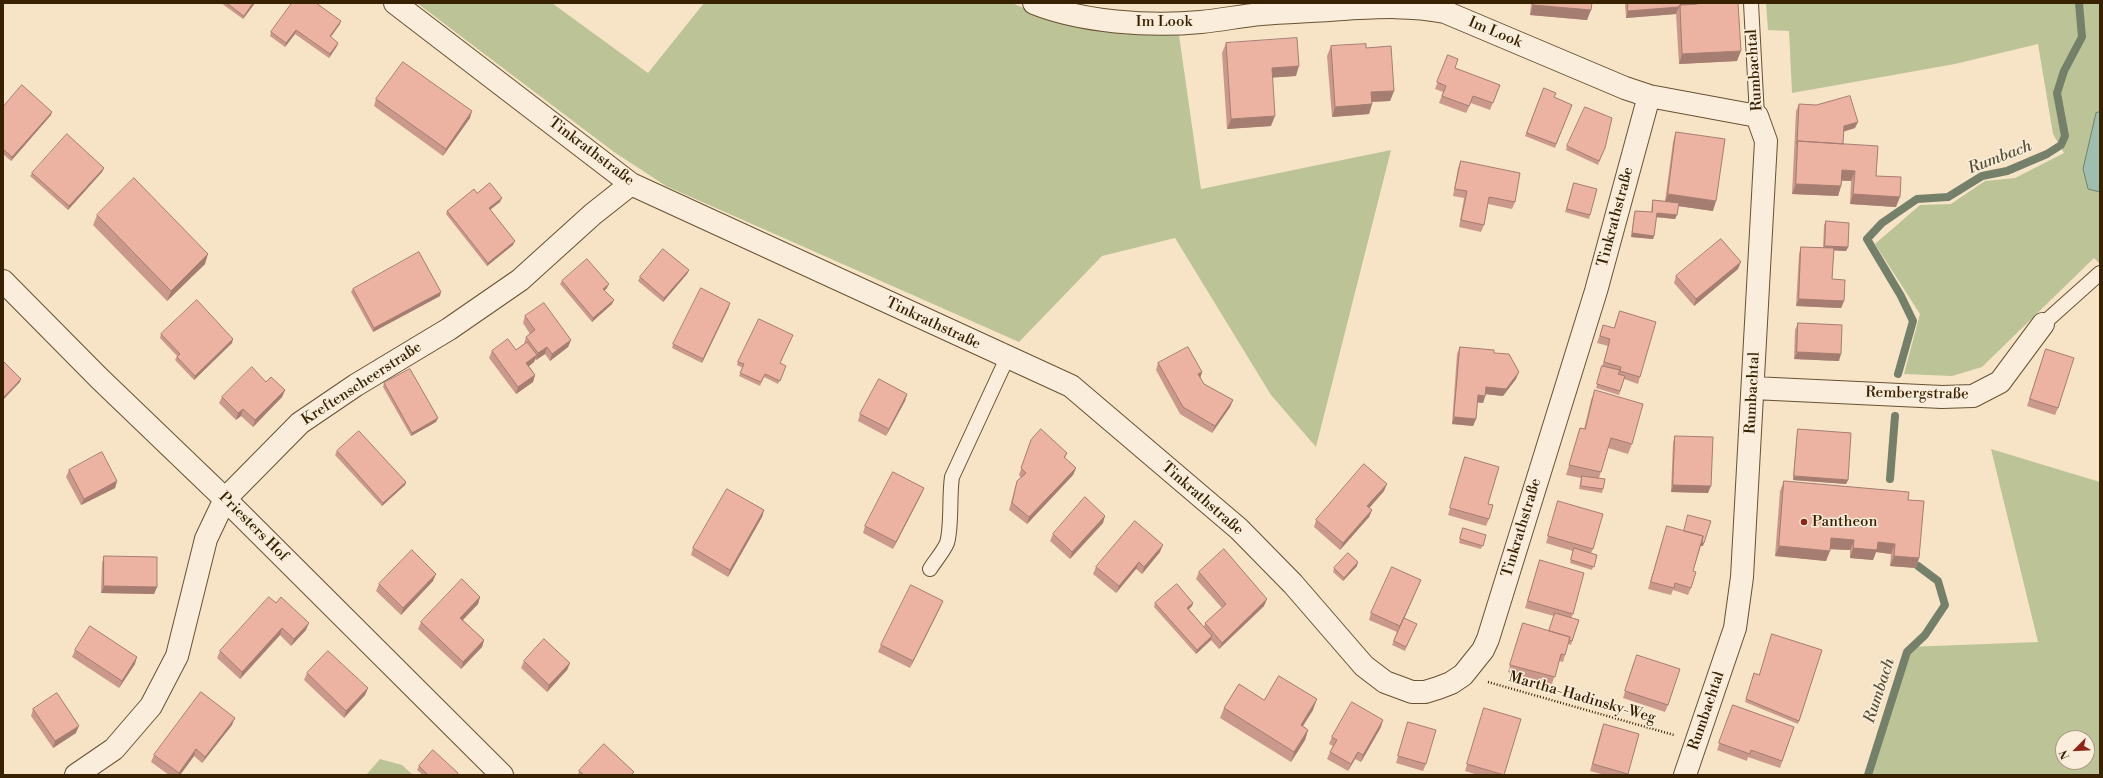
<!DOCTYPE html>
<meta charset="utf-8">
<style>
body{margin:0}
#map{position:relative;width:2103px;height:778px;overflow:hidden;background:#f7e4c7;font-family:"Libre Bodoni",serif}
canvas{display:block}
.frame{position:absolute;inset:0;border:4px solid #372100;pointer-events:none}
.north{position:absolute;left:2055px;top:730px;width:40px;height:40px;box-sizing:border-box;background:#faeddb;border:1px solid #ac9b83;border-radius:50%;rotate:246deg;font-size:11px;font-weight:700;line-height:16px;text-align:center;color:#372100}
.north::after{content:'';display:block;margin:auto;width:14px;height:18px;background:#8f2418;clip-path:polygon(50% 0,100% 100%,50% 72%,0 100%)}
</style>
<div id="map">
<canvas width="2103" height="778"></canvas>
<div class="frame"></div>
<div class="north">N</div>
</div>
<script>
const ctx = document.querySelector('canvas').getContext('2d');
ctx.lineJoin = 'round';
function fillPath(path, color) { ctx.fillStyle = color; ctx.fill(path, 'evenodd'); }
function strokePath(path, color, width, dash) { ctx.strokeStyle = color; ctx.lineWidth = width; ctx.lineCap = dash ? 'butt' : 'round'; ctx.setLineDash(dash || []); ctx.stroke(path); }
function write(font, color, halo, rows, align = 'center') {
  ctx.font = font + ' "Libre Bodoni",serif'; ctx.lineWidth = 3; ctx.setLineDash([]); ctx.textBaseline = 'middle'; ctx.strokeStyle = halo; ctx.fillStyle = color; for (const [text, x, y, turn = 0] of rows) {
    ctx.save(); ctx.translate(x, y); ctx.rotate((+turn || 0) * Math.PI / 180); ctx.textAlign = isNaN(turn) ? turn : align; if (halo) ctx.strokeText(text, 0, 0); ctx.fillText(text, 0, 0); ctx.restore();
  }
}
fillPath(new Path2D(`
 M417,3H552L648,73L704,3H1012L1053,21L1178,28L1201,189L1391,150L1316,447L1271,395L1175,238L1102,256L1019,342L666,186L614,152Z
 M1766,3H2100V112L2096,113L2088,188L2100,192V264L2094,258L1982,367L1952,376L1904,374L1920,314L1875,244L1920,205L1951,204L1985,181L2015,178L2064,153L2053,134L2038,44L1955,64L1792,93L1789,31L1768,30Z
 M1991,449L2100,482V775H1867L1907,647L2038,642ZM2063,738H2087V762H2063Z
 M380,759L402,765L413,775H366Z`), '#bcc497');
const water = new Path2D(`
 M2100,112V192L2088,189L2083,169L2096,113Z`);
fillPath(water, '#9ebfb0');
strokePath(water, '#75806a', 1);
strokePath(new Path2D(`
 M1898,374L1913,321L1901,296L1867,239L1882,223L1917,199L1948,197L1982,176L2007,171L2047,154L2061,145L2065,136L2057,93L2064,71L2082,37L2079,3
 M1890,479L1895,416
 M1868,775L1907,652L1925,635L1945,605L1938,581L1918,566`), '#75806a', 8);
const lane = new Path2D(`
 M1751,3L1757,116
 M2043,324L2100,273
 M930,569C935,561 943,552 947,543C952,527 949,496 952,477L1007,358`);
const street = new Path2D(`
 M395,3L631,184L1071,386L1239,529L1293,584L1364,666L1385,682L1412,692H1425L1438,688L1451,683L1463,675L1483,650L1488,639L1596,291L1649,96
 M1034,3C1082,22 1149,27 1201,22C1221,20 1241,16 1261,14C1288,12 1316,11 1343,9C1378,7 1411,5 1445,12L1625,88L1649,96L1757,116L1766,141L1742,577L1735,628L1685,775
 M3,281L99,378L225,499L502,775
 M1753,388L1942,397L1973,396L2000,382L2043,324
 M76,775L114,749L151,706L177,656L206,539L225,499L300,423L356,385L449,329L520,280L593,214L631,184`);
strokePath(lane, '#675232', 16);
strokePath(street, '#675232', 24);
strokePath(new Path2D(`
 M1488,682L1674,735`), '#372100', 2.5, [1, 2]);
strokePath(lane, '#faeddb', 14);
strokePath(street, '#faeddb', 22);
fillPath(new Path2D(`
 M221,3H255L243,19Z
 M1531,3H1592L1587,20L1530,15Z
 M1625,3H1697L1737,61L1679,64L1676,14L1626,18Z
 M340,24L331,37L337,46L329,58L295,34L285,47L270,36L271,32Z
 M1226,43L1296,76L1272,77L1271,126L1227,129L1222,53Z
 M1331,46L1366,48L1394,91L1390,101L1372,102V104L1369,114L1332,117L1327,56Z
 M1448,55L1455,68L1500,85L1490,110L1471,103L1466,113L1439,103L1443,92L1435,89Z
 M1544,88L1554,97L1572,105L1555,148L1525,136Z
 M376,99L470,118L443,156L374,106Z
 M1799,104L1855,128L1843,132V144L1876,176L1896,207L1850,204L1851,181H1842L1841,186L1838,196L1792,194L1796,111Z
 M3,107L51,115L11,161L3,154Z
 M1676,132L1713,211L1678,206L1675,219L1656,217L1654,236L1653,239L1631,237L1634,214L1635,211L1651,212L1652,203L1653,200L1665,201L1673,142Z
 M1567,146L1605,148L1598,165L1566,150Z
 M1461,161L1515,202L1512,209L1488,204L1484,225L1481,232L1459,227L1464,198L1453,196L1458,168Z
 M104,168L102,172L68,210L30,176L32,173Z
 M1574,183L1590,215L1589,219L1565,212Z
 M477,193L500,202L490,210L513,245L487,266L446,214L447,211Z
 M97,215L205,264L167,301L93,225Z
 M1826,221L1848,247L1846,251L1834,250L1832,279L1844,301L1841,308L1796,306L1799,254L1801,247L1823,248L1824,225Z
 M1738,269L1694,306L1674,283L1676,276Z
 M689,270L687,274L663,302L638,281L640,277Z
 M562,281L607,288L604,290L612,304L592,322L560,284Z
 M353,289L440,296L373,332L351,292Z
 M729,307L702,363L672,348L673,344Z
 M525,316L571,340L568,347L550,361L545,354L536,360L535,359L534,362L529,366L535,375L533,382L516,394L489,358L492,351L516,350L524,344L526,337L530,334L523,323Z
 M1798,323L1839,361L1794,359L1795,330Z
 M1603,325L1640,377L1638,384L1624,379L1619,395L1596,388L1608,346L1597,343Z
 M161,334L232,343L194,380L175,360L177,356L160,338Z
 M793,335L780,363L785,369L778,384L764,377L760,386L739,376L743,368L737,365L738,362Z
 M1460,347L1494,353L1516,379L1503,396L1486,394L1483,403L1477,402L1476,419L1473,426L1452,424L1457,354Z
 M2046,349L2058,408L2055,415L2027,406Z
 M1158,363L1202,372L1200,378L1204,384L1233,400L1230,407L1212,433L1180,414L1156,370Z
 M266,382L285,390L282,397L253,427L241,416L236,420L219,403L222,397Z
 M384,383L436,422L411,436L383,387Z
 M1595,390L1632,444L1628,454L1608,448L1599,478L1603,489L1602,493L1579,489L1581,478L1566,475L1580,428L1584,429L1591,400Z
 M907,394L905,401L886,436L858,421L860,414Z
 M1798,429L1848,480L1846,484L1793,480L1797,433Z
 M1675,436L1708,493L1671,492L1673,443Z
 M1031,440L1067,453L1065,458L1076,468L1073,475L1027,524L1009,510L1015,488L1017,481L1021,478L1019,475Z
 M337,451L406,482L405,485L382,506L335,455Z
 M1465,457L1488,504L1489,519L1486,526L1448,515Z
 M69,470L117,481L115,488L81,505L66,477Z
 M1784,481L1908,500L1919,558L1916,568L1890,566L1891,554L1876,552L1873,560L1850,558V550L1830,549L1826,561L1775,556L1780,491Z
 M1384,491L1369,508L1372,510L1369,517L1340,550L1314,527L1316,520Z
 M921,495L893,549L863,533L865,526Z
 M1558,501L1593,549L1591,553L1597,555L1592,570L1570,563L1573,551L1546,543Z
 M764,510L762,517L728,577L691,555L693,548Z
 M1103,523L1070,559L1050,541L1053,534Z
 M1667,526L1703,546H1701L1693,571L1691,588L1688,595L1673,590L1671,595L1648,589Z
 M1462,531L1486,535L1481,549L1459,543Z
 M1160,552L1142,574L1136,569L1116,593L1093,574L1096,567Z
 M104,556L157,587L154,594L101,593L102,563Z
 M1540,560L1573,614L1571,618L1579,620L1571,645L1568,644L1563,662L1559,661L1552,684L1508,672L1523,623L1549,631L1554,616L1525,608Z
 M1357,566L1343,581L1333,572L1334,568Z
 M1199,572L1264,606L1219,649L1211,640L1196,654L1154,607L1155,603H1193L1192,606L1189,609L1204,627L1205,623L1222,608L1196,579Z
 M433,581L401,615L376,591L379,584Z
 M1418,587L1404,618L1415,627L1405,651L1392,645L1397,632L1369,620L1371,613Z
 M480,597L478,604L463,620L484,640L482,647L461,669L418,629L421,622Z
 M943,601L940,608L910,668L878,652L881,645Z
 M276,603L306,630L291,646L280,635L240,679L217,658L220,651Z
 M75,650L135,664L119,688L72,657Z
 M1822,650L1798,724L1745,702L1754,673L1759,675Z
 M524,661L570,663L567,670L547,692L521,668Z
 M1634,662L1668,705L1665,712L1623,698Z
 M307,673L368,688L365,695L344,718L304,680Z
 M1264,700L1313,710L1303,726L1308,730L1305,740L1291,762L1220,718L1224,708Z
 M1733,705L1794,727L1780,768L1748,757L1747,761L1717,750Z
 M1484,708L1504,775H1478L1465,771Z
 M33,709L76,733L53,748L31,716Z
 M1408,722L1426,764L1423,771L1396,763Z
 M1604,724L1639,734L1627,775H1605L1590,771L1601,731Z
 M232,725L202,763L194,756L180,775H169L151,762L154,755Z
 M1381,727L1361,762L1355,759L1348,771L1327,759L1330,752L1333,746L1329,744L1332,737Z
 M419,766L458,773L457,775H423L417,770Z
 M579,771L633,775H578Z`), '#cb998b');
fillPath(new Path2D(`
 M253,3H255L243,19L244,16Z
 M1533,5L1591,10L1587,20L1530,15Z
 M1679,7L1676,14L1626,18L1628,11Z
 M341,21L340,24L328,40L330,36Z
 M296,30L295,34L285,47L286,43Z
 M338,43L337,46L329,58L330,54Z
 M1741,51L1737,61L1679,64L1682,54Z
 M1299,66L1296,76L1268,78L1272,68Z
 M1394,91L1390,101L1368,102L1371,92Z
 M1372,104L1369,114L1332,117L1335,107Z
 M472,111L470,118L443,156L446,149Z
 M52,112L51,115L11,161L12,157Z
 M1275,116L1271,126L1227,129L1231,119Z
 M1858,122L1855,128L1841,132L1844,126Z
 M104,168L102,172L68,210L69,206Z
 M1842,170L1855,171L1851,181L1839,180Z
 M1796,184L1841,186L1838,196L1792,194Z
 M1668,194L1716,201L1713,211L1664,204Z
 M1853,194L1900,197L1896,207L1850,204Z
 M502,198L500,202L487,212L489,208Z
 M1657,213L1677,215L1675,219L1655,217Z
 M1632,233L1654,236L1653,239L1631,237Z
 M515,241L513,245L487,266L488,263Z
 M1825,246L1848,247L1846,251L1823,250Z
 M208,254L205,264L167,301L171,291Z
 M1741,262L1738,269L1694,306L1696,299Z
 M689,270L687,274L663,302L664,298Z
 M609,284L607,288L602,293L603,289Z
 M441,292L440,296L373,332L374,328Z
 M1799,299L1844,301L1841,308L1796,306Z
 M614,300L612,304L592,322L593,318Z
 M730,303L729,307L702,363L703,359Z
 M233,339L232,343L194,380L195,376Z
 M571,340L568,347L550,361L552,354Z
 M547,347L545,354L536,360L538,353Z
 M1797,352L1841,354L1839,361L1794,359Z
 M537,355L534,362L524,370L526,363Z
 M1202,372L1200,379L1198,374Z
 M1519,372L1516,379L1503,396L1484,394L1486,387Z
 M535,375L533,382L516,394L518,387Z
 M21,379L20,382L3,400V398Z
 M285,390L282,397L253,427L255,420Z
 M907,394L905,401L886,436L889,429Z
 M1478,395L1485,396L1483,403L1476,402Z
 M1233,400L1230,407L1212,433L1215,426Z
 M243,409L241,416L236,420L238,413Z
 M1454,417L1476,419L1473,426L1452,424Z
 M438,418L436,422L411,436L412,433Z
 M1076,468L1073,475L1027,524L1029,517Z
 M1794,476L1848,480L1846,484L1793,480Z
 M117,481L115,488L81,505L84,499Z
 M406,482L405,485L382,506L383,503Z
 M1387,484L1384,491L1365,513L1367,506Z
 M1673,485L1711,486L1708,493L1671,492Z
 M924,488L921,495L893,549L896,542Z
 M764,510L762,517L728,577L730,570Z
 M1372,510L1369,517L1340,550L1343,543Z
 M1105,516L1103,523L1070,559L1072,552Z
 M1831,538L1854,540L1850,550L1827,549Z
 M1701,542L1704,543L1703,546H1700Z
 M1878,542L1895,544L1891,554L1876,552L1873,560L1850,558L1853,548Z
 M1163,545L1160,552L1142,574L1144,567Z
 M1779,546L1830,551L1826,561L1775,556Z
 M1894,556L1919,558L1916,568L1890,566Z
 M1139,562L1136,569L1116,593L1119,586Z
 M1358,562L1357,566L1343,581L1344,578Z
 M436,574L433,581L401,615L403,608Z
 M1421,580L1418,587L1398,633L1400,626Z
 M104,586L157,587L154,594L101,593Z
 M480,597L478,604L458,625L460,618Z
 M1267,599L1264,606L1219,649L1222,643Z
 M943,601L940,608L910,668L913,661Z
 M1193,603L1192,606L1186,612L1187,608Z
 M309,623L306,630L291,646L294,639Z
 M282,628L280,635L240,679L242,672Z
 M1212,636L1211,640L1196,654L1197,650Z
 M484,640L482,647L461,669L463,662Z
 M137,657L135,664L119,688L122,681Z
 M570,663L567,670L547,692L549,685Z
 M368,688L365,695L344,718L346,711Z
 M1317,699L1313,710L1297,735L1301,725Z
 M235,718L232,725L202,763L205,757Z
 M1383,720L1381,727L1361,762L1363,755Z
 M79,726L76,733L53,748L55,741Z
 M1308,730L1305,740L1291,762L1294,752Z
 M196,749L194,756L180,775H178L179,773Z
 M1358,752L1355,759L1348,771L1351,764Z`), '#a57d71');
const building = new Path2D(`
 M227,3H253L244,16Z
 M292,3H316L341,21L330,36L338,43L330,54L296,30L286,43L271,32Z
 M1534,3H1592L1591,10L1533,5Z
 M1628,3H1697V4L1680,5L1679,7L1628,11Z
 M1709,3H1738L1741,51L1682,54L1680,5Z
 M1297,38L1299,66L1272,68L1275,116L1231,119L1226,43Z
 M1366,44V48L1391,46L1394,91L1371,92L1372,104L1335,107L1331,46Z
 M1448,55L1458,59L1455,68L1500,85L1493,103L1473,96L1469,106L1442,96L1446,86L1437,82Z
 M403,62L472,111L446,149L376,99Z
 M22,85L52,112L12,157L3,149V107Z
 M1544,88L1556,93L1554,97L1572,105L1556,144L1527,133Z
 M1850,96L1858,122L1844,126L1843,144L1798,141L1797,144L1799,104L1816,105Z
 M1585,107L1612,118L1605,148L1599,161L1567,146Z
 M1676,132L1725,139L1716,201L1668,194Z
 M67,134L104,168L69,206L32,173Z
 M1798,141L1878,146L1876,176L1901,177L1900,197L1853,194L1855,171L1842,170L1841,186L1796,184Z
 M1461,161L1520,173L1515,202L1489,197L1484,225L1461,220L1467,191L1455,189Z
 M134,178L208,254L171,291L97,215Z
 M490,183L502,198L489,208L515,241L488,263L447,211L474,189L477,193Z
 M1574,183L1597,189L1590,215L1567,209Z
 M1653,200L1679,203L1677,215L1657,213L1654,236L1632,233L1635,211L1652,212Z
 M1826,221L1849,223L1848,247L1825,246Z
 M1721,239L1741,262L1696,299L1676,276Z
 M1801,247L1834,248L1832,279L1845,280L1844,301L1799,299Z
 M663,249L689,270L664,298L640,277Z
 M419,252L441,292L374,328L353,289Z
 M587,259L609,284L603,289L614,300L593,318L562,281Z
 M701,288L730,303L703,359L673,344Z
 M197,300L233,339L195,376L177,357L180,354L161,334Z
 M544,303L571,340L552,354L547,347L538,353L526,337L535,330L525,316Z
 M1620,311L1656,322L1640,377L1620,371L1621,367L1604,362L1610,339L1600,336L1603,325L1614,328Z
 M759,319L793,335L780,363L786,366L780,381L765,374L761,382L740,373L744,364L738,362Z
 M1798,323L1842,325L1841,354L1797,352Z
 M508,339L516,350L527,342L537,355L526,363L535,375L518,387L492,351Z
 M1188,347L1202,372L1198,374L1204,384L1233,400L1215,426L1183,407L1158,363Z
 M1460,347L1494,350V353L1509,354L1519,372L1506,389L1486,387L1485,396L1478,395L1476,419L1454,417Z
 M2046,349L2074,358L2058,408L2030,399Z
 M3,361L21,379L3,398Z
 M1602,366L1620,370L1618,374L1625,376L1620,391L1597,384Z
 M252,367L266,382L271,377L285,390L255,420L243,409L238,413L222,397Z
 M410,369L438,418L412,433L384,383Z
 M879,379L907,394L889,429L860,414Z
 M1595,390L1643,404L1632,444L1611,438L1601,472L1569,465L1580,428L1585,429Z
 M1041,429L1067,453L1064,457L1076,468L1029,517L1012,503L1017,481L1026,473L1021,468L1031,440Z
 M1798,429L1851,433L1848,480L1794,476Z
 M359,431L406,482L383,503L337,451Z
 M1675,436L1713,437L1711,486L1673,485Z
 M102,452L117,481L84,499L69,470Z
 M1465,457L1499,467L1488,504L1493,505L1489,519L1450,508Z
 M1364,464L1387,484L1367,506L1372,510L1343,543L1316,520Z
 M893,472L924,488L896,542L865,526Z
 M1582,476L1605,479L1603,489L1581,486Z
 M1784,481L1909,492L1908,500L1924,501L1919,558L1894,556L1895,544L1878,542L1877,550L1853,548L1854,540L1831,538L1830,551L1779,546Z
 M727,489L764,510L730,570L693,548Z
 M1085,497L1105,516L1072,552L1053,534Z
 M1558,501L1603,514L1593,549L1548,536Z
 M1688,515L1711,521L1704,543L1702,542L1703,536L1684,531Z
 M1135,521L1163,545L1144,567L1139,562L1119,586L1096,567Z
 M1667,526L1703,536L1693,571L1696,572L1691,588L1675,583L1674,588L1651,582Z
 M1463,528L1486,535L1483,546L1460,539Z
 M1574,548L1597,555L1594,567L1571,560Z
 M1224,549L1267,599L1222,643L1205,623L1226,604L1199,572Z
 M412,550L436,574L403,608L379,584Z
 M1348,553L1358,562L1344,578L1334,568Z
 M104,556L157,557V587L104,586Z
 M1540,560L1584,573L1573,614L1528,601Z
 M1392,567L1421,580L1400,626L1371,613Z
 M462,579L480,597L460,618L484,640L463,662L421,622Z
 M1177,584L1193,603L1187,608L1212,636L1197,650L1155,603Z
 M911,585L943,601L913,661L881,645Z
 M269,597L276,603L281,597L309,623L294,639L282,628L242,672L220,651Z
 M1555,613L1579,620L1572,641L1569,640L1570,637L1549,631Z
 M1404,618L1417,624L1406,647L1394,641Z
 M1523,623L1570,637L1565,655L1561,654L1555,677L1510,665Z
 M90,626L137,657L122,681L75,650Z
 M1772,634L1822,650L1799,721L1746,699L1754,673L1759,675Z
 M544,639L570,663L549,685L524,661Z
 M328,651L368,688L346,711L307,673Z
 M1637,655L1680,669L1668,705L1625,691Z
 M1279,676L1317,699L1301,725L1308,730L1294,752L1224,708L1239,684L1264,700Z
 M201,692L235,718L205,757L196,749L179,773L154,755Z
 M57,693L79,726L55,741L33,709Z
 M1352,702L1383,720L1363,755L1358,752L1351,764L1330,752L1337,740L1332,737Z
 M1733,705L1794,727L1782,761L1751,750L1750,754L1719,743Z
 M1484,708L1521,719L1504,775L1467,764Z
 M1408,722L1436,730L1426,764L1398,756Z
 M1604,724L1639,734L1628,774L1593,764Z
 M604,744L634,772L631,775H584L579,771Z
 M433,750L458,773L457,775H428L419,766Z`);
fillPath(building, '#ecb2a2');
strokePath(building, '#a57d71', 1);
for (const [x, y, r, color] of [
 [1804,522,4,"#8f2418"]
]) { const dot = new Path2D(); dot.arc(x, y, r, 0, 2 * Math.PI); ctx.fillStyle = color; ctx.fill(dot); strokePath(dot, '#faeddb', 1.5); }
write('15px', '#372100', '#faeddb', [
 ["Im Look",1164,22],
 ["Im Look",1495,33,23],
 ["Rumbachtal",1755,70,-94],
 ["Tinkrathstraße",591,152,37],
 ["Tinkrathstraße",1616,217,-75],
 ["Tinkrathstraße",933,324,25],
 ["Kreftenscheerstraße",362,384,-33],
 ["Rumbachtal",1753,393,-87],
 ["Rembergstraße",1917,394,1],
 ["Tinkrathstraße",1202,499,41],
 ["Priesters Hof",253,527,45],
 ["Tinkrathstraße",1522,528,-73],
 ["Martha-Hadinsky-Weg",1582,698,16],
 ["Rumbachtal",1707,711,-71]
]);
write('15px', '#372100', '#faeddb', [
 ["Pantheon",1812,522]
], 'left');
write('italic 16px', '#565035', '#faeddb', [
 ["Rumbach",2000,158,-21],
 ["Rumbach",1880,691,-72]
]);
</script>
